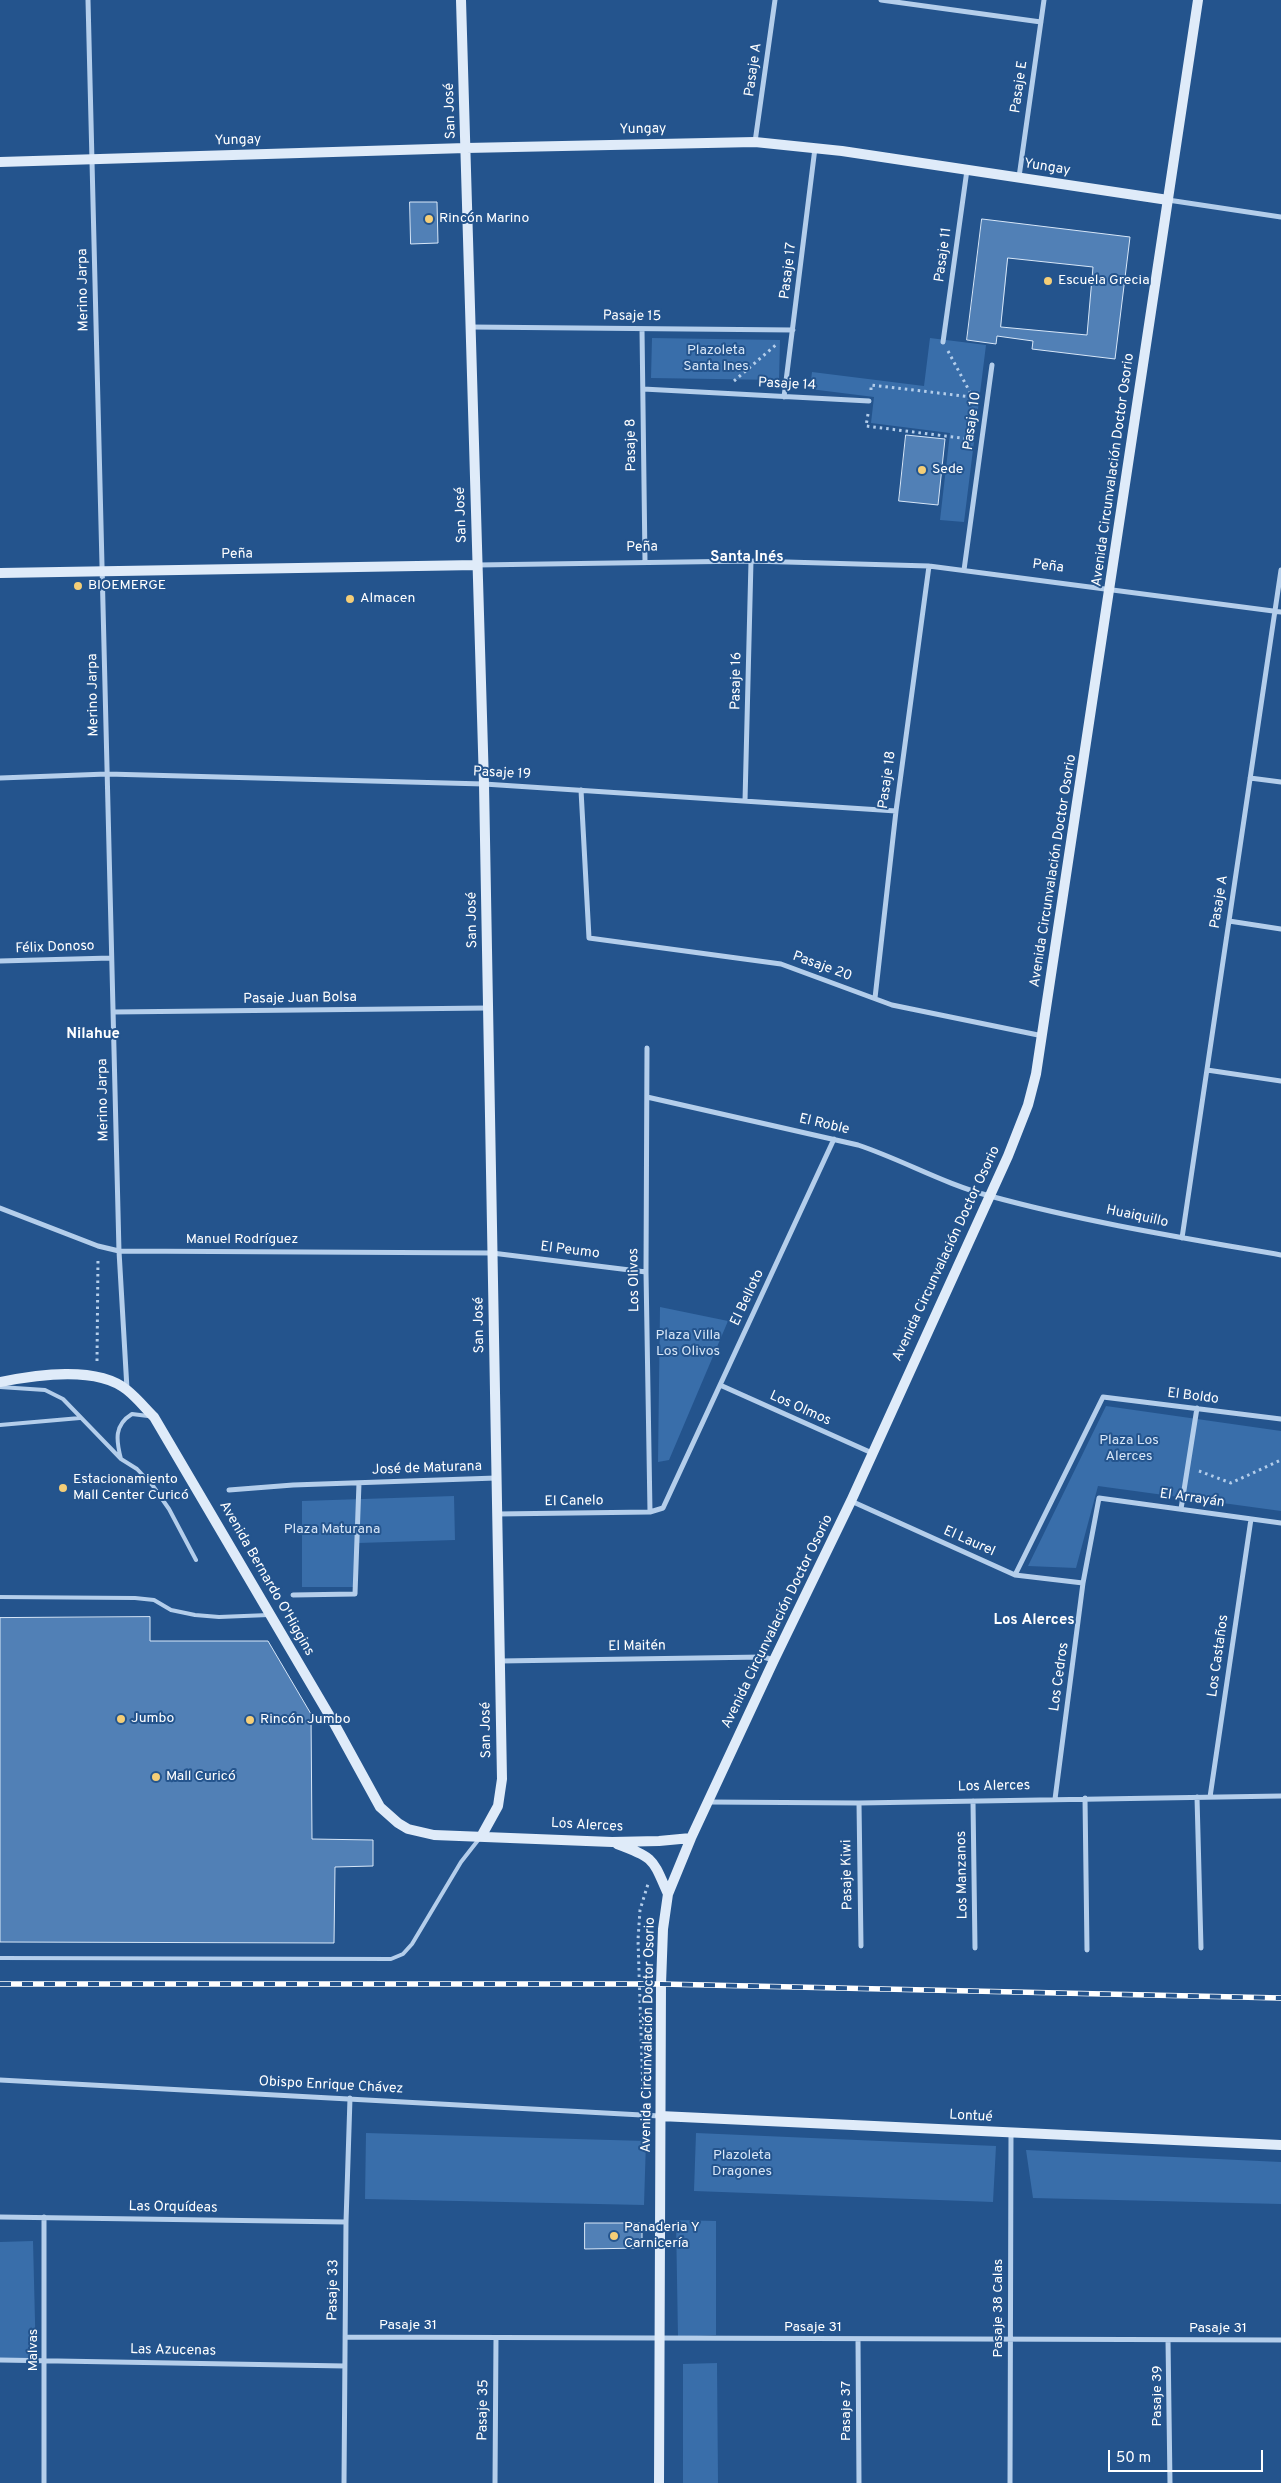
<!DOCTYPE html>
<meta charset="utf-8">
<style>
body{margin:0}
#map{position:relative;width:1281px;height:2483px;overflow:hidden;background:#24548d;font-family:Overpass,sans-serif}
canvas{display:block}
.scale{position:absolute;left:1108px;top:2450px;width:155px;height:22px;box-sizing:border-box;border:2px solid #fff;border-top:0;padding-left:6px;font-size:15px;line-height:18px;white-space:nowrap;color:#fff;-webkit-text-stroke:4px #24548d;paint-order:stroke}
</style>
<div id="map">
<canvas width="1281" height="2483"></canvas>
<div class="scale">50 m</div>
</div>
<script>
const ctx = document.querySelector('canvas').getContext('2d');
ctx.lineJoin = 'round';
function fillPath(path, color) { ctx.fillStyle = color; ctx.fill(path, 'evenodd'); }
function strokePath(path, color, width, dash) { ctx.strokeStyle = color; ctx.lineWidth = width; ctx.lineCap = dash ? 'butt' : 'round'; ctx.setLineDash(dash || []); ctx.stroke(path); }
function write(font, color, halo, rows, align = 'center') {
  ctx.font = font + ' Overpass,sans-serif'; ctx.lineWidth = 4; ctx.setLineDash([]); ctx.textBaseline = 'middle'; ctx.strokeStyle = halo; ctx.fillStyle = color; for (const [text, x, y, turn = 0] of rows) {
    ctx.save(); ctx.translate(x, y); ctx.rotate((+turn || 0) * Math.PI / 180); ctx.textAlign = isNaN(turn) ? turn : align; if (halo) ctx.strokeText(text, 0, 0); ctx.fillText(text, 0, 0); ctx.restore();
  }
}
fillPath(new Path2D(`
 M652,338L780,340L779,380L651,378Z
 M930,338L986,345L964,522L940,520L950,433L871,423L874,397L810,389L812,372L924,386Z
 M660,1307L728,1321L669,1460L658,1462Z
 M1106,1406L1281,1431V1511L1098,1486L1076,1568L1028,1566Z
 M454,1496L455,1540L358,1543L357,1587H302V1501Z
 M366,2133L646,2141L644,2205L365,2199Z
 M696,2133L996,2146L993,2202L694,2191Z
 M1026,2150L1281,2162V2204L1033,2198Z
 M676,2220L716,2221V2335L678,2337Z
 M33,2241L36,2361L0,2362V2242Z
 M717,2363L718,2483H683V2364Z`), '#396eaa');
const building = new Path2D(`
 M410,202H437L438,243L411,244Z
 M982,219L1130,237L1115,359L1032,349L1033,341L997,336L996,344L967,340ZM1008,258L1093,267L1087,335L1001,327Z
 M906,435L945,439L938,505L899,501Z
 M150,1617V1641H268L311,1714L312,1839L373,1840V1866L335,1867L334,1943L0,1942V1618Z
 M585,2223H642V2248L585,2249Z`);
fillPath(building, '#5180b6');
strokePath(building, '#d8e7f8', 1);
strokePath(new Path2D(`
 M948,351L972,396
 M734,381L778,343
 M871,390V385L972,397
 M868,414L866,426L969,439
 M97,1361L98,1257
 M1199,1471L1231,1483L1281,1460
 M643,2094L638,1940L640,1910L648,1884`), '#b4ceeb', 3, [2.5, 4]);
strokePath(new Path2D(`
 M0,1387L45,1390L63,1399L121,1459L137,1469L153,1486L169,1509L196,1560
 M0,1425L80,1418
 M121,1459C116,1440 114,1425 132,1414L148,1416
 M0,1597L135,1598L154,1600L171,1610L195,1615L219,1617L269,1615
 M0,1958L391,1959L403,1954L412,1944L461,1862L479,1839`), '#b4ceeb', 4);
strokePath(new Path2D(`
 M88,0L119,1251L127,1389
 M881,0L1041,22
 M755,142L775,0
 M1019,177L1044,0
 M1168,200L1281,217
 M471,327L793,330
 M642,329L645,561
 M943,342L967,170
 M643,389L869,401
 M784,397L815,148
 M477,565L751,561L929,566L1281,612
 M964,570L992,365
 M0,778L107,774L484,784L896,811
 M1250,778L1281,782
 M581,790L589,938L781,964L892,1005L1043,1036
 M745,801L751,561
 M1229,921L1281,929
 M0,961L111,958
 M875,998L896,811L929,566
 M113,1012L488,1008
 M647,1048L646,1272L650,1512
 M1207,1070L1281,1081
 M647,1097L858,1145C903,1160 944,1184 990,1196C1085,1222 1184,1238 1281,1255
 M0,1208L98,1246L119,1251L492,1253L646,1272
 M1182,1238L1281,570
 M720,1385L872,1453
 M229,1490L293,1485L496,1478
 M851,1501L1015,1575L1083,1583
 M1181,1509L1197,1408
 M497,1514L650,1512L663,1508L834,1139
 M1015,1575L1103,1397L1281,1419
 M293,1595L355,1594L359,1483
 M500,1661L763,1657L774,1660
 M1197,1797L1201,1948
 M1210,1797L1251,1519
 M1085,1798L1087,1950
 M1055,1799L1083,1583L1099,1498L1281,1523
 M973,1801L975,1948
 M708,1802L859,1803L1281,1796
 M859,1803L861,1946
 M0,2080L660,2116
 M0,2217L346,2222
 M345,2337L1281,2340
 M858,2339L859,2483
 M1168,2340L1170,2483
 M0,2360L345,2366
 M44,2483V2217
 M344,2483L346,2222L350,2098
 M495,2483L496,2338
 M1010,2483L1011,2132`), '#b4ceeb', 5);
strokePath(new Path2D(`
 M461,0L484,784L502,1779L498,1806L482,1835
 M0,162L466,148L755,142L842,151L1168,200
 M0,573L477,565
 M0,1382C35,1375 97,1365 127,1390C137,1398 145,1408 154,1417L335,1725L380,1807L398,1823L408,1829L434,1835L612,1842L659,1841L691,1838
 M617,1844C655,1858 652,1858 668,1894
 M660,2116L1281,2145
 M659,2483L661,1984L663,1929L668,1894L691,1838L774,1660L851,1501L1008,1156L1028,1105L1036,1074L1198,0`), '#dfebf9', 10);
const rail = new Path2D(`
 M0,1984H661L1281,1998`);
strokePath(rail, '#fff', 5.5);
strokePath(rail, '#24548d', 4, [11]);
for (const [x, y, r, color] of [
 [429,219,5,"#f5ce77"],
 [1048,281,5,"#f5ce77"],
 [922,470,5,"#f5ce77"],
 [78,586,5,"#f5ce77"],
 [350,599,5,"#f5ce77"],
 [63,1488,5,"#f5ce77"],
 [121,1719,5,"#f5ce77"],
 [250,1720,5,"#f5ce77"],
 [156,1777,5,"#f5ce77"],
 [614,2236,5,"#f5ce77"]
]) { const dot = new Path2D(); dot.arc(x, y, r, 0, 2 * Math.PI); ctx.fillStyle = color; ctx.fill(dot); strokePath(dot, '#24548d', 2); }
write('14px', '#fff', '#24548d', [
 ["Pasaje A",754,70,-82],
 ["Pasaje E",1020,87,-82],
 ["San José",451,111,-92],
 ["Yungay",643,130,-1],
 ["Yungay",238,141,-2],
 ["Yungay",1047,168,9],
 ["Pasaje 11",944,255,-82],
 ["Pasaje 17",789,271,-83],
 ["Merino Jarpa",84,290,-91],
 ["Pasaje 15",632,317,1],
 ["Pasaje 14",787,385,3],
 ["Pasaje 10",973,421,-82],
 ["Pasaje 8",632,445,-91],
 ["Avenida Circunvalación Doctor Osorio",1114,470,-82],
 ["San José",462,515,-92],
 ["Peña",642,548,-1],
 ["Peña",237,555,-1],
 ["Peña",1048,567,7],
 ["Pasaje 16",737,681,-89],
 ["Merino Jarpa",94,695,-91],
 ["Pasaje 19",502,774,3],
 ["Pasaje 18",888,780,-82],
 ["Avenida Circunvalación Doctor Osorio",1054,871,-81],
 ["Pasaje A",1220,902,-81],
 ["San José",473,920,-91],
 ["Félix Donoso",55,948,-2],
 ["Pasaje 20",822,967,20],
 ["Pasaje Juan Bolsa",300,999,-1],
 ["Merino Jarpa",104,1100,-91],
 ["El Roble",824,1125,13],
 ["Huaiquillo",1137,1217,12],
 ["Manuel Rodríguez",242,1240],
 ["El Peumo",570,1251,7],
 ["Avenida Circunvalación Doctor Osorio",947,1254,-65],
 ["Los Olivos",635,1280,-91],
 ["El Belloto",748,1298,-65],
 ["San José",480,1325,-91],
 ["El Boldo",1193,1397,7],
 ["Los Olmos",800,1409,24],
 ["José de Maturana",427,1469,-2],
 ["El Arrayán",1192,1499,8],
 ["El Canelo",574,1502,-1],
 ["El Laurel",969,1542,24],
 ["Avenida Bernardo O'Higgins",266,1579,60],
 ["Avenida Circunvalación Doctor Osorio",778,1622,-64],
 ["El Maitén",637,1647,-1],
 ["Los Castaños",1219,1656,-82],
 ["Los Cedros",1060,1677,-82],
 ["San José",487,1730,-91],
 ["Los Alerces",994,1787,-1],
 ["Los Alerces",587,1826,3],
 ["Pasaje Kiwi",848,1875,-91],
 ["Los Manzanos",963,1875,-91],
 ["Avenida Circunvalación Doctor Osorio",649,2035,-89],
 ["Obispo Enrique Chávez",331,2086,3],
 ["Lontué",971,2117,3],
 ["Las Orquídeas",173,2208,1],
 ["Pasaje 33",334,2290,-89],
 ["Pasaje 38 Calas",999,2308,-90],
 ["Pasaje 31",408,2326],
 ["Pasaje 31",813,2328],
 ["Pasaje 31",1218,2329],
 ["Malvas",34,2350,-90],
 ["Las Azucenas",173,2351,1],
 ["Pasaje 39",1158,2396,-90],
 ["Pasaje 35",484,2410,-89],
 ["Pasaje 37",847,2411,-90]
]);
write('14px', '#fff', '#24548d', [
 ["Rincón Marino",439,219],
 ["Escuela Grecia",1058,281],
 ["Sede",932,470],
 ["BIOEMERGE",88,586],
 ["Almacen",360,599],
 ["Estacionamiento",73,1480],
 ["Mall Center Curicó",73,1496],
 ["Jumbo",131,1719],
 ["Rincón Jumbo",260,1720],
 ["Mall Curicó",166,1777],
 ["Panaderia Y",624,2228],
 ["Carnicería",624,2244]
], 'left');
write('14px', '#d8e7f8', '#24548d', [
 ["Plazoleta",716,351],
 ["Santa Ines",716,367],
 ["Plaza Villa",688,1336],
 ["Los Olivos",688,1352],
 ["Plaza Los",1129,1441],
 ["Alerces",1129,1457],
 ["Plaza Maturana",332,1530],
 ["Plazoleta",742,2156],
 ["Dragones",742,2172]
]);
write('bold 15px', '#fff', '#24548d', [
 ["Santa Inés",747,558],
 ["Nilahue",93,1035],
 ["Los Alerces",1034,1621]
]);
</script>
